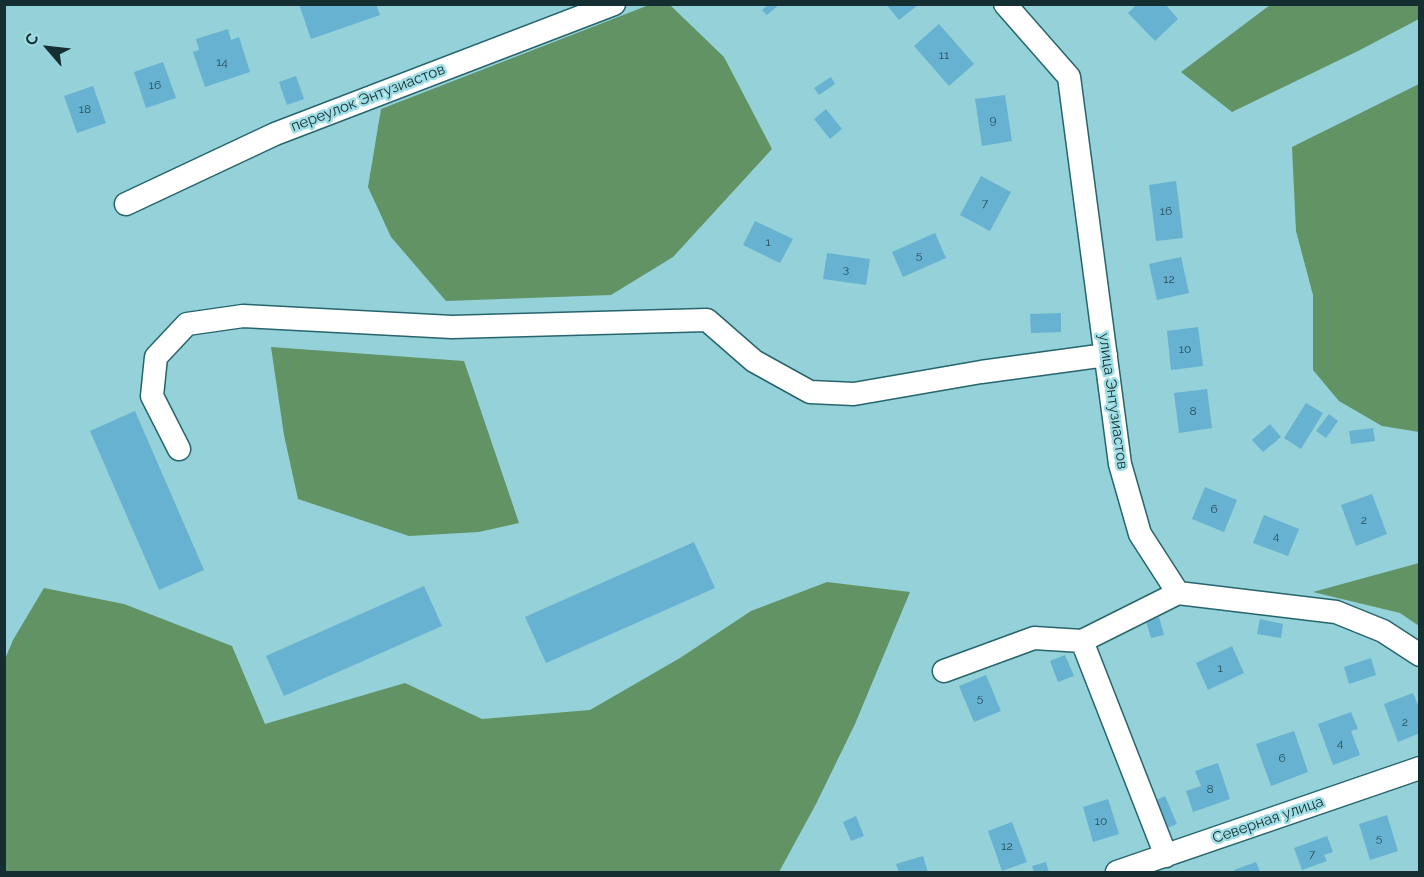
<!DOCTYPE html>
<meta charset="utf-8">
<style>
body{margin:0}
#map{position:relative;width:1424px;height:877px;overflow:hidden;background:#94d1d9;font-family:Raleway,sans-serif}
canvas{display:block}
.frame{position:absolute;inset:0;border:6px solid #142e31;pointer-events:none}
.north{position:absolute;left:18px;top:18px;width:60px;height:60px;-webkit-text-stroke:4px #a0dee6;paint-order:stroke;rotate:298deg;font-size:16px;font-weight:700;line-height:24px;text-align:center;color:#142e31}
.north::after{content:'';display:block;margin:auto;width:21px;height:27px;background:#142e31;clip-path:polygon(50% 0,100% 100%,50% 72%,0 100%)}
</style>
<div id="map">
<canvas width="1424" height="877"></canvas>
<div class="frame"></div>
<div class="north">С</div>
</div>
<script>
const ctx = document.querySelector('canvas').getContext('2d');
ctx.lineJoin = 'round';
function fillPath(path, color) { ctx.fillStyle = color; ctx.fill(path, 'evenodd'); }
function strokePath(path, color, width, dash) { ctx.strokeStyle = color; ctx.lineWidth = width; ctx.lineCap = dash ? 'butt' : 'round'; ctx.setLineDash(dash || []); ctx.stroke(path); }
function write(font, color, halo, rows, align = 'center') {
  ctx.font = font + ' Raleway,sans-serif'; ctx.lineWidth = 5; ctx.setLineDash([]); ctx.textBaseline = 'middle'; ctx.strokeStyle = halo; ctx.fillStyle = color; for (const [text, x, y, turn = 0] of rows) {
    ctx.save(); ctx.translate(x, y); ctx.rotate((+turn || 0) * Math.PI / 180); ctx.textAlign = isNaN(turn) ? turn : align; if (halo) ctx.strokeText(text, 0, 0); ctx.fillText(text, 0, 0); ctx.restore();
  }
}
fillPath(new Path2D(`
 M649,5H670L724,57L772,149L673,257L611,295L446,301L391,237L368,187L381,109Z
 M1270,5H1419V19L1358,51L1232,112L1181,72Z
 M1419,84V432L1382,426L1339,401L1313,370V295L1296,231L1292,147Z
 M271,347L464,361L519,523L479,532L409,536L298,499L284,435Z
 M1419,563V626L1400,613L1313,592Z
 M827,582L910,592L855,724L816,804L779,872H5V659L13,640L44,588L124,604L232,646L265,724L405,683L482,719L590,710L680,658L751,611Z`), '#619365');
fillPath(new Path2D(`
 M299,4H376L380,15L311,39Z
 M769,4H780L767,15L762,10Z
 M886,4H919L899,20Z
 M1137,4H1165L1178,19L1155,41L1128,13Z
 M939,24L974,64L949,86L914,46Z
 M228,29L231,40L239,37L250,72L205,87L193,52L199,50L196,39Z
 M163,62L176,98L146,108L134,72Z
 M296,76L304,99L287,105L279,82Z
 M831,77L835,84L819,95L814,88Z
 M93,86L106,123L77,133L64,96Z
 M1005,95L1012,141L982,146L975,99Z
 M826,109L842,129L830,139L814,119Z
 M981,176L1011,192L990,231L960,215Z
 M1176,181L1183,238L1156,241L1149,185Z
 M755,221L793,239L780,263L743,245Z
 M935,233L946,258L903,277L892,252Z
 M827,253L870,259L866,285L823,279Z
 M1181,257L1189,293L1157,300L1149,264Z
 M1061,313V332L1031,333L1030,314Z
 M1198,327L1203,366L1171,370L1167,331Z
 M1207,389L1212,428L1179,433L1174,393Z
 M1306,403L1323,413L1301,449L1284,438Z
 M135,411L204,570L159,590L90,431Z
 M1329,414L1338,421L1326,438L1316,431Z
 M1270,424L1281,437L1263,452L1252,440Z
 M1373,428L1375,441L1351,444L1349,431Z
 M1205,487L1237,500L1224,532L1192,519Z
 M1372,494L1387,534L1356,546L1341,505Z
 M1264,515L1299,529L1288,556L1253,543Z
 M694,542L715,588L546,663L525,617Z
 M424,586L442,626L284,696L266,656Z
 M1159,617L1164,635L1151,638L1146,621Z
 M1260,619L1283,624L1281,638L1257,634Z
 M1232,646L1244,673L1208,690L1196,663Z
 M1065,655L1074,676L1058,682L1050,661Z
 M1371,658L1376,675L1349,684L1344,667Z
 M986,675L1001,711L974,722L959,686Z
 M1413,693L1420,710V733L1398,742L1384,704Z
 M1351,712L1358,729L1351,731L1360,755L1333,765L1318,724Z
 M1294,731L1308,772L1271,786L1256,744Z
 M1218,763L1230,799L1193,812L1186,791L1201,786L1195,771Z
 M1165,796L1177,824L1165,829L1154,801Z
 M1108,799L1119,834L1093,842L1083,807Z
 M1387,815L1398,851L1370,860L1359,824Z
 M856,816L864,836L851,841L843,822Z
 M1012,822L1027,862L1002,871L988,831Z
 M1327,836L1333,852L1324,855L1327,861L1302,870L1294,848Z
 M923,856L928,872H899L896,864Z
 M1046,862L1049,872H1034L1032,866Z
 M1256,862L1260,872H1235L1234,870Z`), '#66b2d0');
const minor = new Path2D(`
 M1005,4L1069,77L1120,464L1140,534L1178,593L1336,612L1383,631L1420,655
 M126,204L275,134L614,4
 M179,449L152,396L156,357L187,324L243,316L452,327L707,320L754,361L810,392L854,394L981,372L1106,355
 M1082,641L1166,856
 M944,671L1034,638L1082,641L1178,593
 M1117,872L1420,768`);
strokePath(minor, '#27656c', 25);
strokePath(minor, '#fff', 22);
write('12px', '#284f59', null, [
 ["11",944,55],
 ["14",222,62],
 ["16",155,85],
 ["18",85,109],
 ["9",993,120],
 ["7",985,203],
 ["16",1166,211],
 ["1",768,242],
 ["5",919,255],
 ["3",846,269],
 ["12",1169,279],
 ["10",1185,349],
 ["8",1193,411],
 ["6",1214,509],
 ["2",1364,520],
 ["4",1276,536],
 ["1",1220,668],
 ["5",980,698],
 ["2",1405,722],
 ["4",1340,743],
 ["6",1282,758],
 ["8",1210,789],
 ["10",1101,821],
 ["5",1379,838],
 ["12",1007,846],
 ["7",1312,854]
]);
write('15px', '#142e31', '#a0dee6', [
 ["переулок Энтузиастов",368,98,-21],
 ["улица Энтузиастов",1113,401,82],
 ["Северная улица",1268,820,-19]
]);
</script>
